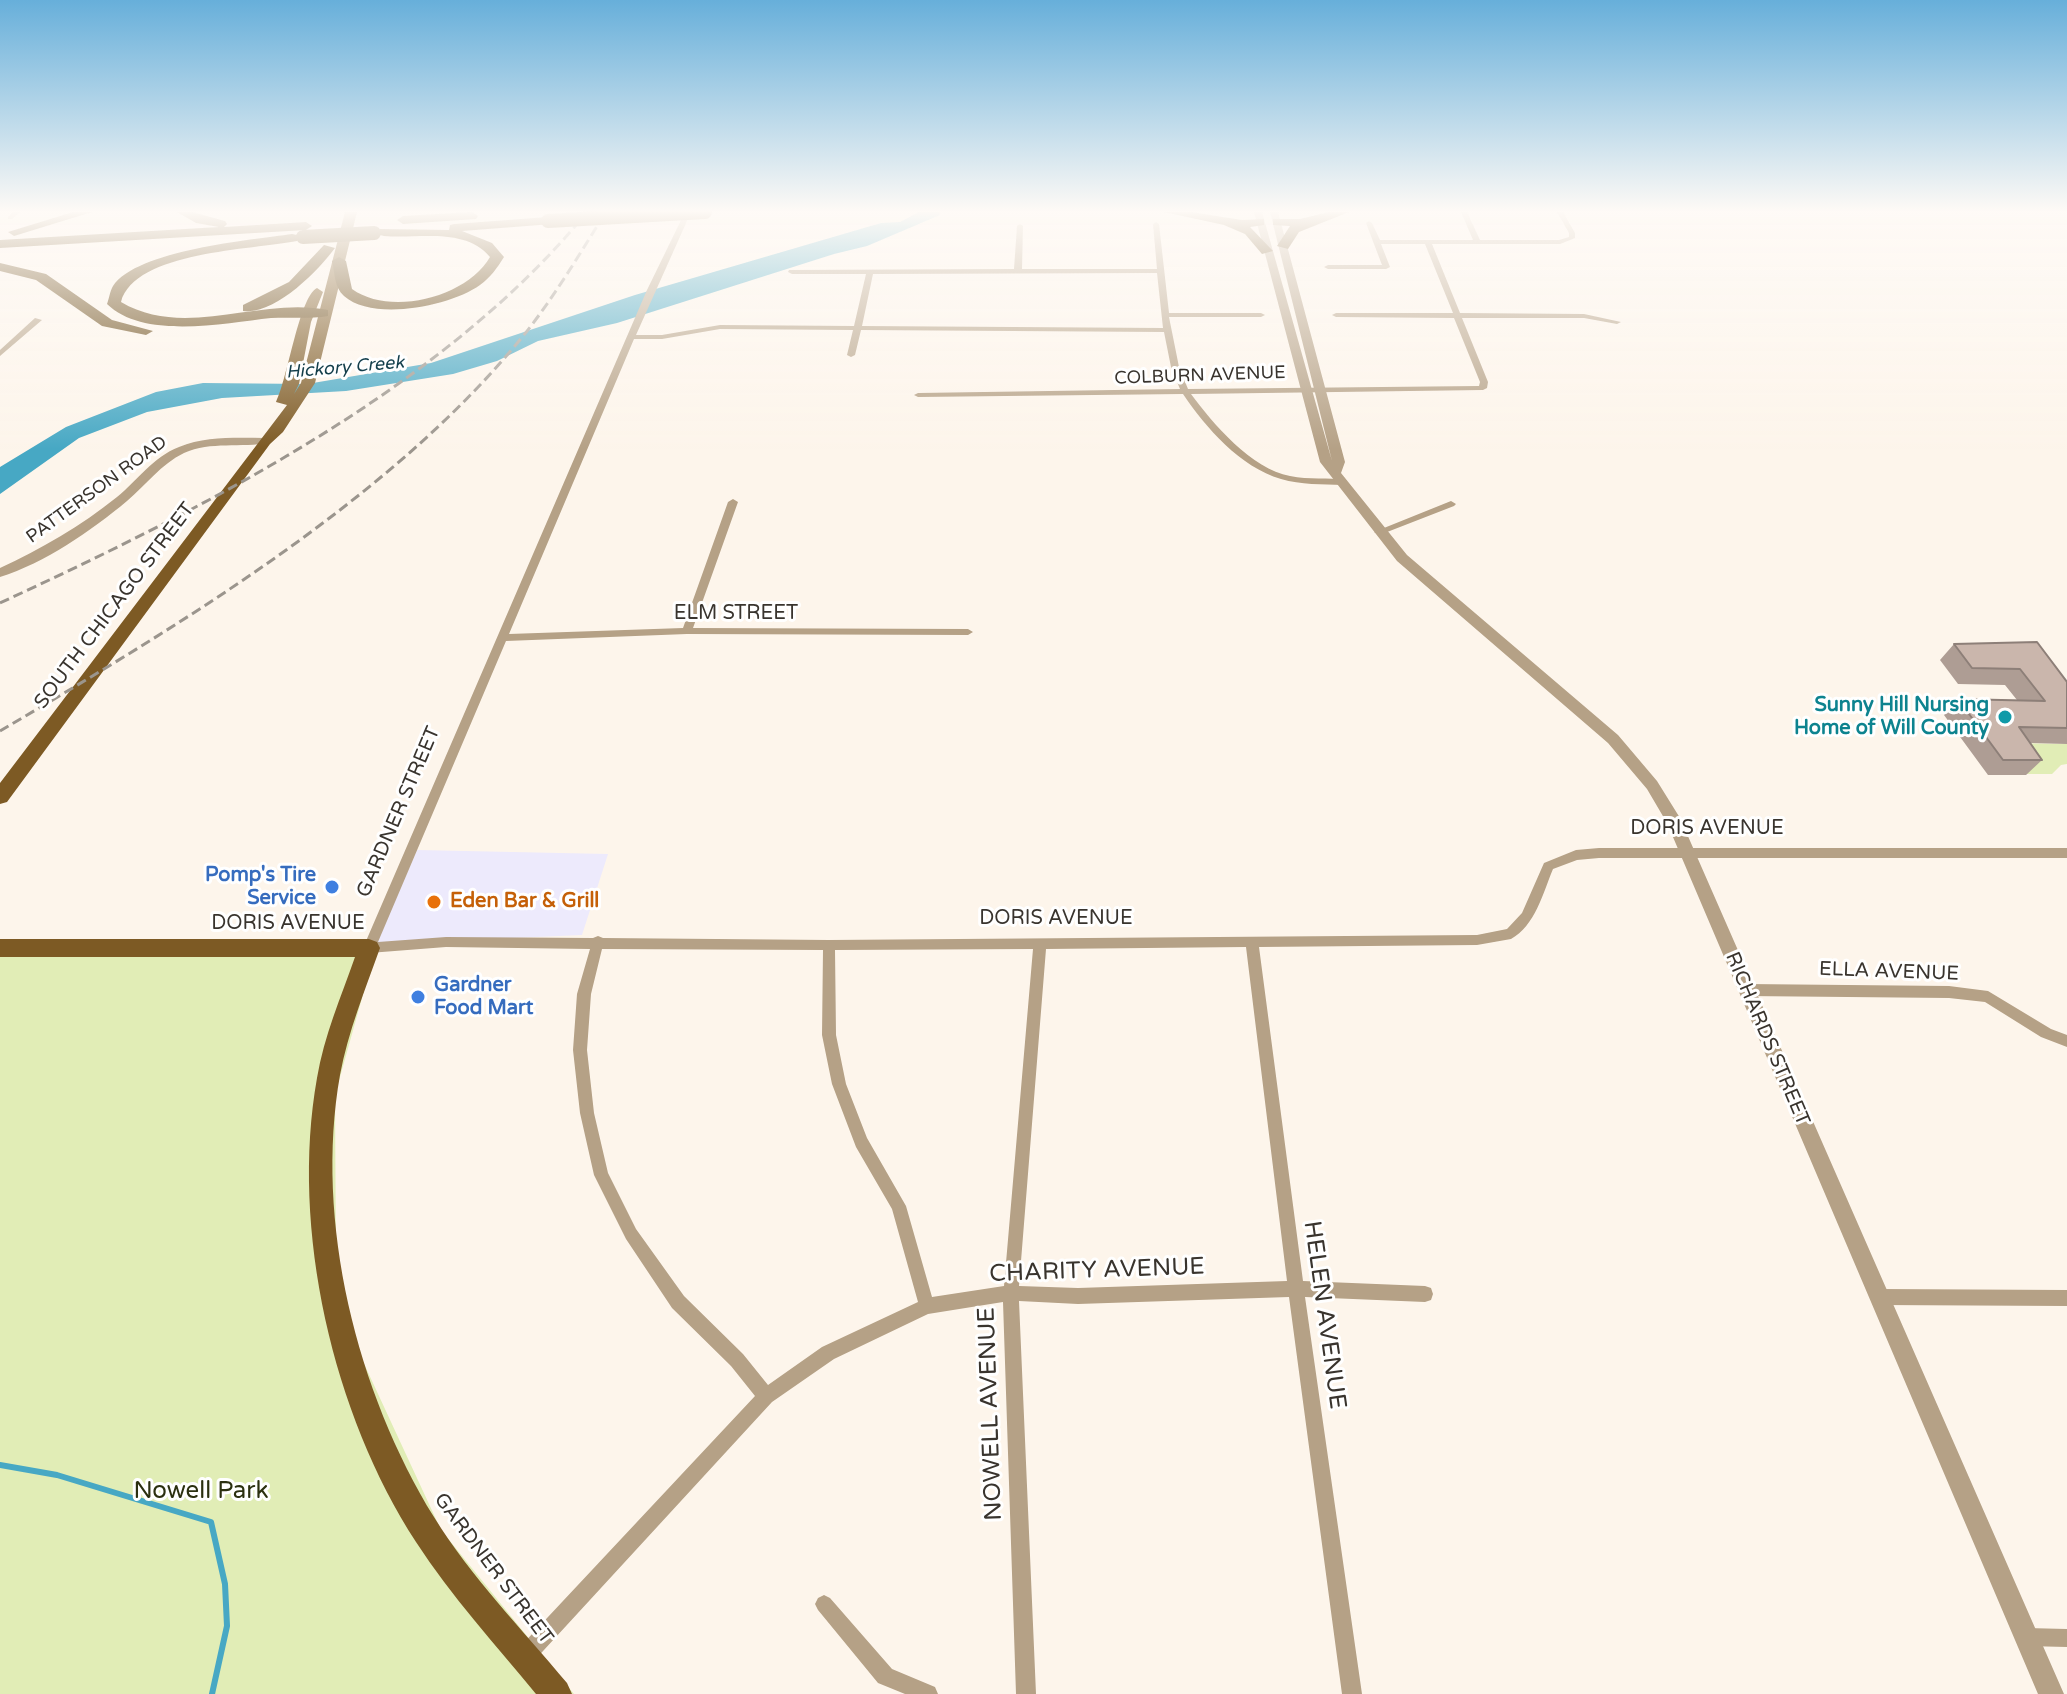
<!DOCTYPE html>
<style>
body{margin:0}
canvas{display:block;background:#fdf5eb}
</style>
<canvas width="2067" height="1694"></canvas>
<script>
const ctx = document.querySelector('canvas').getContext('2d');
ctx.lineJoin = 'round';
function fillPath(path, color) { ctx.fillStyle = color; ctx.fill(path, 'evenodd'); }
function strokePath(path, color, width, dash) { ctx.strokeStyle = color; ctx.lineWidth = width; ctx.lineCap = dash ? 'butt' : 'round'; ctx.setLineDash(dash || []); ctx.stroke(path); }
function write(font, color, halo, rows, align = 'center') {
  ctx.font = font + ' "Varela Round",sans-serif'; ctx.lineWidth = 6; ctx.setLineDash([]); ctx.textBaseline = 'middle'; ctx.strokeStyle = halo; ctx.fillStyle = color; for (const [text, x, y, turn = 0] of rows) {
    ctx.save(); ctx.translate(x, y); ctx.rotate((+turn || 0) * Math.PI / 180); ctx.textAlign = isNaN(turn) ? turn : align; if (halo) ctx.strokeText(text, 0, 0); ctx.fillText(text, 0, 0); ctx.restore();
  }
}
fillPath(new Path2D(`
 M417,850L608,854L582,935L376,944Z`), '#edeafc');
fillPath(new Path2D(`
 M2003,743L2067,744V764L2061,765L2052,774H2025Z
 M0,954L374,955L335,1095L336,1270L360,1355L441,1530L574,1694H0Z`), '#e1edb6');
fillPath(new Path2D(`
 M919,212H939L940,215L867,246L834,254L617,323L538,341L497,361L453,374L346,391L222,398L147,412L79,438L0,494V467L66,427L156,392L203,383L307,384L431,363L635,295L881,223L900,222Z`), '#47a8c4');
strokePath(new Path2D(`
 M0,1465L57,1475L211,1522L225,1584L227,1626L212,1694`), '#47a8c4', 6);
fillPath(new Path2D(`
 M13,212H20L12,219H8V217Z
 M685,212H691L636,335H662L720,325L854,326L866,274H792L788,272L789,270L1014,269L1017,226L1020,224L1023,226L1022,269H1157L1153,224L1156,222L1159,224L1169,313H1261L1265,315L1261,317H1169L1179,367L1188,389L1479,386L1480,382L1454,318L1336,317L1332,315L1336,313H1453L1425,244H1381L1390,267L1386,269H1328L1324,267L1328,265H1382L1366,223L1369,221L1372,223L1380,240H1473L1461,212H1467L1480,240H1559L1569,237V233L1557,212H1563L1575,233V238L1560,244H1432L1460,313L1584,314L1621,322L1617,324L1584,318H1462L1488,382L1487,388L1483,390L1191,394C1213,424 1252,469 1290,476C1309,480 1328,477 1346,480L1347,482L1343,485C1322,484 1301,485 1281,479C1240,467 1206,428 1183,394L918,397L914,395L918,393L1180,389L1171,367L1164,332L861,330L855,355L851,357L847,355L853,330L720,329L662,339H634L509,634L683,628L728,502L733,499L738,502L693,628L968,629L973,632L968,635L687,634L506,641L378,942L446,937L593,938L598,936L603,938L829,940L1477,935L1507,929L1522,913L1544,863L1576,850L1599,848H2067V858H1599L1577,860L1553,869C1543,893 1535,926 1511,939L1477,945L1259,947L1303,1281L1425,1286L1431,1288L1433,1294L1431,1300L1425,1302L1305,1297L1362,1694H1342L1289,1297L1078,1304L1019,1301L1036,1694H1016L1003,1302L928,1314L834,1359L772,1402L532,1663L525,1665L518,1663L516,1656L518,1649L755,1396L731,1366L672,1308L626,1239L594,1175L580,1113L573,1050L577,994L590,949L446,947L369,953L364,952L363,948L647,290ZM1157,273L1163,328L862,326L873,274ZM1246,947L1287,1281L1078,1288L1019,1286L1046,949ZM602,949L823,950L822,1035L832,1084L856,1147L892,1209L918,1302L822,1347L768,1385L743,1354L684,1296L636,1229L608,1173L594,1113L587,1050L591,994ZM1033,949L1004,1286L932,1297L906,1206L867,1138L846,1084L836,1035L835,950Z
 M35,318L42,320L0,356V350Z
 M1451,501L1456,504L1454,506L1382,534L1379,535L1374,532Z
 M1746,984L1949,986L1988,991L2051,1029L2067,1035V1047L2041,1037L1985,1002L1949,998L1746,996L1741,994L1739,990L1741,986Z
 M1879,1289L2067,1290V1306L1879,1305L1873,1303L1871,1297L1873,1291Z
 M824,1595L830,1598L892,1669L935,1687L938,1694H905L878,1683L818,1610L815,1604L818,1598Z
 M2026,1628L2067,1629V1647L2026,1646L2019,1644L2017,1637L2019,1630Z`), '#b5a186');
fillPath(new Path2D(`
 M1254,212H1262L1332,461L1270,212H1278L1345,462L1341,473L1407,555L1618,735L1657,781L1680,818L2064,1694H2038L1667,823L1647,789L1608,743L1397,561L1320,462Z
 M265,438L269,439V443C241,448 211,441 184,453C161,464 146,485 127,501C91,531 45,563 0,577V568C41,549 81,526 117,497C137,481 153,457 179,447C206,436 236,438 265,438Z`), '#b5a186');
fillPath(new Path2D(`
 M345,212H357L315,383L283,432L270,444L7,802L0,804V783L287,405L276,402C288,378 299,297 317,288L323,292L311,322L299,384L294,394L301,383Z
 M0,939H369L377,942L380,948C365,990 348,1032 340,1075C314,1222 357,1392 434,1517C471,1577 522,1629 567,1683L572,1694H536C495,1644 451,1596 416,1542C333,1414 290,1229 317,1078C324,1036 341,997 355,957H0Z`), '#7d5a24');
fillPath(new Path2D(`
 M73,212H92L14,236L8,232Z
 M177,212H192L225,221L227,224L224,227L306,222L312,226L306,230L0,248V240L219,227L196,223Z
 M472,212L478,216L476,219L403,224L397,220L403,216Z
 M1164,212H1191L1242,220L1264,219V225L1250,227L1273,251L1262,254L1245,234L1224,225Z
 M1329,212H1349L1299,232L1288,249L1277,246L1290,226L1273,225V219H1300Z
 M548,217L552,218V224L462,231L492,243L504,257C497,268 491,277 480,285C451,306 373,322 344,296C334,287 335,273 332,261L339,257L346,261L352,289C391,317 467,297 490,257C465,227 419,239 384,236L380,235V229L449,230L450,225L454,224Z
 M292,234L297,235V241C252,250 135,251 121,302C185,340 260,296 328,310V316C310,319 290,317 271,318C225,323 144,340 107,304C109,299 110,291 113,286C137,250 251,240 292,234Z
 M324,245L335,248C318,271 275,315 243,311V305L289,282Z
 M0,263L46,274L112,320L153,331L146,335L102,326L36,280L0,271Z`), '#63430e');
strokePath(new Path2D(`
 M0,603C203,509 444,388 587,212
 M0,731C175,628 382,504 514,347C549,306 577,258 606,212`), '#9b958d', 3, [10, 5]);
strokePath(new Path2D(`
 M548,221L705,212
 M303,237L374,233`), '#63430e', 14);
fillPath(new Path2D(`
 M1954,644L2067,682V744L2030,743L2042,760L2026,775H1988L1944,715L1958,699L2017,700L2005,685L1958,684L1940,660Z`), '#ae9d94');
const building = new Path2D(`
 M2037,642L2067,682V728L2019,727L2042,760H2003L1958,699L2045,701L2020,669L1972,668L1954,644Z`);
fillPath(building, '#cab6ac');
strokePath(building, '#8d7f78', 2);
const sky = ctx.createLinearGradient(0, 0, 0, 449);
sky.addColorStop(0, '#67afda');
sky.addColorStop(0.47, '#fefaf6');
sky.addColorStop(1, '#fefaf600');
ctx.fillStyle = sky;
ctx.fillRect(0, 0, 2067, 449);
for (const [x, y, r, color] of [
 [2005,717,8,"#0f9aa8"],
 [332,887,8,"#3f7fe0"],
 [434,902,8,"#e8710a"],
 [418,997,8,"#3f7fe0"]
]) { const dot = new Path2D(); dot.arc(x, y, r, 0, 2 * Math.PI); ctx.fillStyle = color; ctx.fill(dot); strokePath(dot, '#fff', 3); }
write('italic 18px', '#133e4b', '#fff', [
 ["Hickory Creek",345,368,-5]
]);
write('18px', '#39342e', '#fff', [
 ["COLBURN AVENUE",1200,376,-2],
 ["PATTERSON ROAD",97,490,-36]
]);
write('20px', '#39342e', '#fff', [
 ["SOUTH CHICAGO STREET",115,606,-53],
 ["ELM STREET",736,614],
 ["GARDNER STREET",399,812,-67],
 ["DORIS AVENUE",1707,829],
 ["DORIS AVENUE",1056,919],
 ["DORIS AVENUE",288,924],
 ["ELLA AVENUE",1889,972,2],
 ["RICHARDS STREET",1767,1039,67],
 ["GARDNER STREET",493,1569,53]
]);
write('bold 20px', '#0d838f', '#fff', [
 ["Sunny Hill Nursing",1989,706],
 ["Home of Will County",1989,729]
], 'right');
write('bold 20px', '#366cbe', '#fff', [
 ["Pomp's Tire",316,876],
 ["Service",316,899],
 ["Gardner",434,986,"left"],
 ["Food Mart",434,1009,"left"]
], 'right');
write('bold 20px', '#c56008', '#fff', [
 ["Eden Bar & Grill",450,902]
], 'left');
write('24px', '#39342e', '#fff', [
 ["CHARITY AVENUE",1097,1271,-2],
 ["HELEN AVENUE",1324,1315,82],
 ["NOWELL AVENUE",991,1414,-92]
]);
write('24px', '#2b3010', '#fff', [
 ["Nowell Park",201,1492]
]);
</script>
